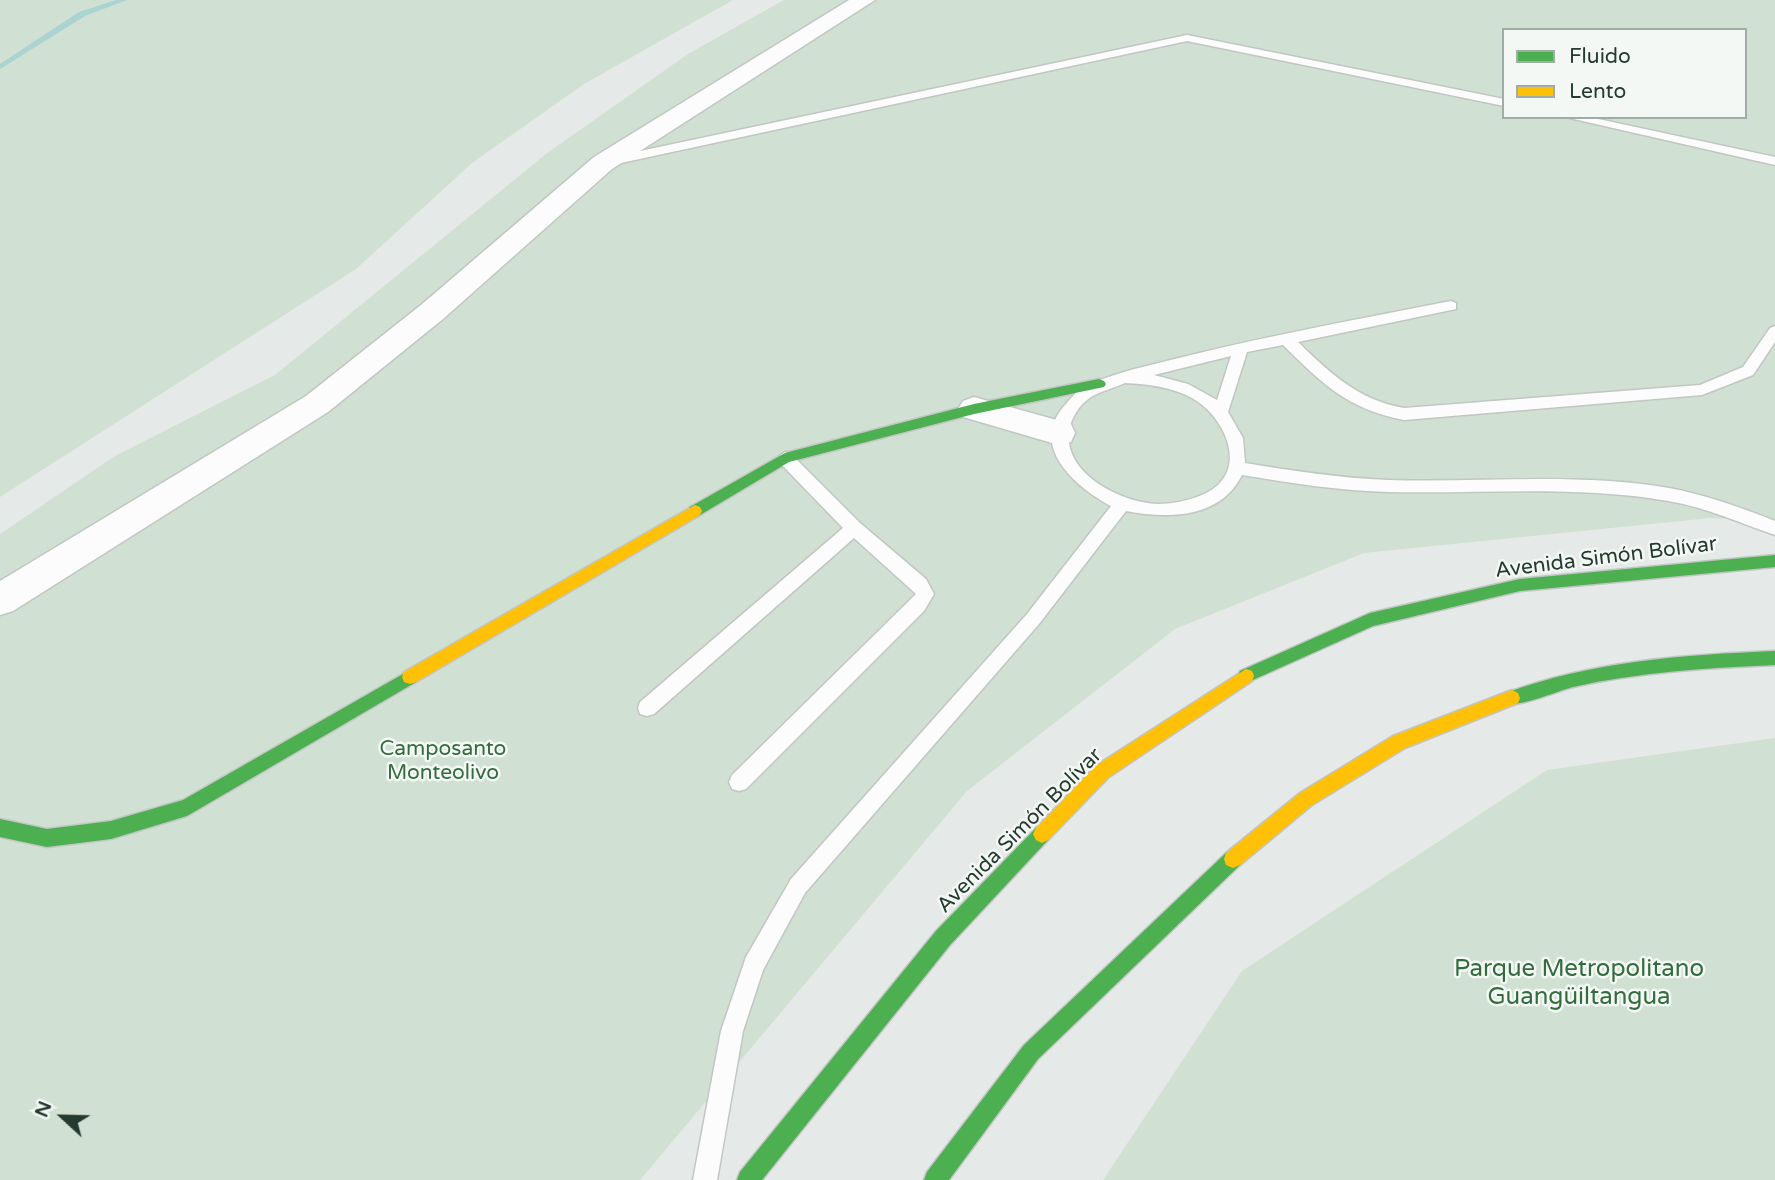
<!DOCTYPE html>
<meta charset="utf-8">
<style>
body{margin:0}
#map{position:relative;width:1775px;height:1180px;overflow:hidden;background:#e5e9e7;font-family:"Varela Round",sans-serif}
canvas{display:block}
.legend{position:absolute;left:1502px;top:28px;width:245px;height:91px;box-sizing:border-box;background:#f3f8f4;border:2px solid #a1aca6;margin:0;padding:9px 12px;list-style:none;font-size:21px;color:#253a30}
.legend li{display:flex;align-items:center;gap:14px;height:35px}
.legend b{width:35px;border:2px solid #a1aca6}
.north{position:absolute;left:28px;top:1082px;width:70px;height:70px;-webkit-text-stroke:5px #f3f8f4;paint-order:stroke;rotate:292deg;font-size:19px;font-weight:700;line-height:28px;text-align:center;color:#253a30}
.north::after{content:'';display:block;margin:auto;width:24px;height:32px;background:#253a30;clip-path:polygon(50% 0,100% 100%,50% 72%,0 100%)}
</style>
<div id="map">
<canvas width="1775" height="1180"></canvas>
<ul class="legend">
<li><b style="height:9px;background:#4caf50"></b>Fluido</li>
<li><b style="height:9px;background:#ffc107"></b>Lento</li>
</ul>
<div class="north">N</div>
</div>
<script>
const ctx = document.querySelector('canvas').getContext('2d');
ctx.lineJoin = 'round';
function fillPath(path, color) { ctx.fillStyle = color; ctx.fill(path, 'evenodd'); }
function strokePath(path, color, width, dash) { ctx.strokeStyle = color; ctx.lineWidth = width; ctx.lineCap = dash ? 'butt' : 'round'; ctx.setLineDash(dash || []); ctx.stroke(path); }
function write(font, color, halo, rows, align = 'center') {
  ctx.font = font + ' "Varela Round",sans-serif'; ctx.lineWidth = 5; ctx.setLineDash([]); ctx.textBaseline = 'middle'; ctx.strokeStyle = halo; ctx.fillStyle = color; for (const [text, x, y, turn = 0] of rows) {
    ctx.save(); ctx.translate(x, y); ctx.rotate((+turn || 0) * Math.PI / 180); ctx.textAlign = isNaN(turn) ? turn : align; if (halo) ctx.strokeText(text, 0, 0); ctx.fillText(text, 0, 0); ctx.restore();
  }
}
fillPath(new Path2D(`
 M0,0H733L584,84L472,163L356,269L0,497Z
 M784,0H1775V520L1710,518L1364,553L1175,629L967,791L640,1180H0V534L115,456L275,375L546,154L688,54ZM1504,30H1745V117H1504Z
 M1775,738V1180H1103L1242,971L1547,770Z`), '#d0e0d2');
fillPath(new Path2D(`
 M116,0H127L85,16L0,69V64L79,12Z`), '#aad3d1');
const lane = new Path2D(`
 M1187,35L1504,99V106L1187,41L607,166L601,162L607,158Z
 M1565,117H1589L1775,157V165Z
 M1451,301L1456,303V309L1298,342C1330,373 1358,400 1404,408L1700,385L1743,367L1770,328L1775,326V342L1753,375L1702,395L1404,420C1347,409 1323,384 1283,345L1247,352L1228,412L1243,438L1245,463C1293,471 1339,478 1388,480C1481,483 1576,472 1669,488C1706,495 1740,507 1775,521V535C1739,523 1706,507 1668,501C1577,485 1483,494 1390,492C1340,491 1292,483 1242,475C1220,519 1168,519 1126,511L1039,624L805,893L763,970L743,1031L717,1180H693L721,1031L746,957L791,879L1027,614L1111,506C1075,487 1027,445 1066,404C1070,399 1075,393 1081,389C1115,371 1153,365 1191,355C1277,334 1364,318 1451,301ZM1231,356L1217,400L1188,384L1154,375ZM1125,383C1148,384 1172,387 1192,398C1226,417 1251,473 1204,494C1191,500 1173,504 1158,504C1122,503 1063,474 1069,431C1071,418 1079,405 1091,397C1101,391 1114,388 1125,383Z
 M785,452L791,454L860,523L926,579L934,594L924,611L746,789L739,791L732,789L729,782L732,775L916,594L854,538L654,714L647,716L640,714L638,708L640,702L843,528L779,462L777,458Z`);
const street = new Path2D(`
 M849,0H875L612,169L443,319L328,412L13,611L0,615V581L306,396L421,305L594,157Z
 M974,397L1071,424L1075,433L1071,442L1059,445L963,417L958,409L963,401Z`);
const fast = new Path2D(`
 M1099,379L1104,381L1106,384L1104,387L974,414L789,462L700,515L695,517L688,511L690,507L785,453L974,404Z
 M1775,555V567L1520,591L1373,626L1246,683L1240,681L1238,676L1240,671L1370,613L1520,579Z
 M1775,651V665C1707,668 1639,672 1573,687C1558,691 1518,708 1506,703L1504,698L1506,693C1592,661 1684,655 1775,651Z
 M410,670L416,672L418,677L416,682L187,816L111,839L47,847L0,837V819L47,829L111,821L183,800Z
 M1042,825L1048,828L1051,834L1048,840L950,945L762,1180H737L740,1172L936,931L1036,828Z
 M1233,850L1240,853L1242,859L1240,865L1038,1059L949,1180H924L927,1172L1024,1045L1226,853Z`);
const slow = new Path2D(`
 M695,505L700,507L702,511L700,515L416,682L410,684L404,682L402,677L404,672Z
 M1246,669L1252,671L1254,676L1252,681L1109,777L1048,840L1042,843L1036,840L1033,834L1036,828L1097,765Z
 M1512,690L1518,693L1520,698L1518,703L1405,748L1312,805L1240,865L1233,868L1226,865L1224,859L1226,853L1300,793L1393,736Z`);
strokePath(lane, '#c2c6c4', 3);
strokePath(street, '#c2c6c4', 3);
strokePath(fast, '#c1c6c4', 3);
strokePath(slow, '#c1c6c4', 3);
fillPath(lane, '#fbfcfb');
fillPath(street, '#fbfcfb');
fillPath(fast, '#4caf50');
fillPath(slow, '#ffc107');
write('21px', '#253a30', '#f3f8f4', [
 ["Avenida Simón Bolívar",1606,558,-7],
 ["Avenida Simón Bolívar",1020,831,-45]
]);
write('21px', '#346c3f', '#f3f8f4', [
 ["Camposanto",443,749],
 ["Monteolivo",443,773]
]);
write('24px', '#346c3f', '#f3f8f4', [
 ["Parque Metropolitano",1579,970],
 ["Guangüiltangua",1579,998]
]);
</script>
